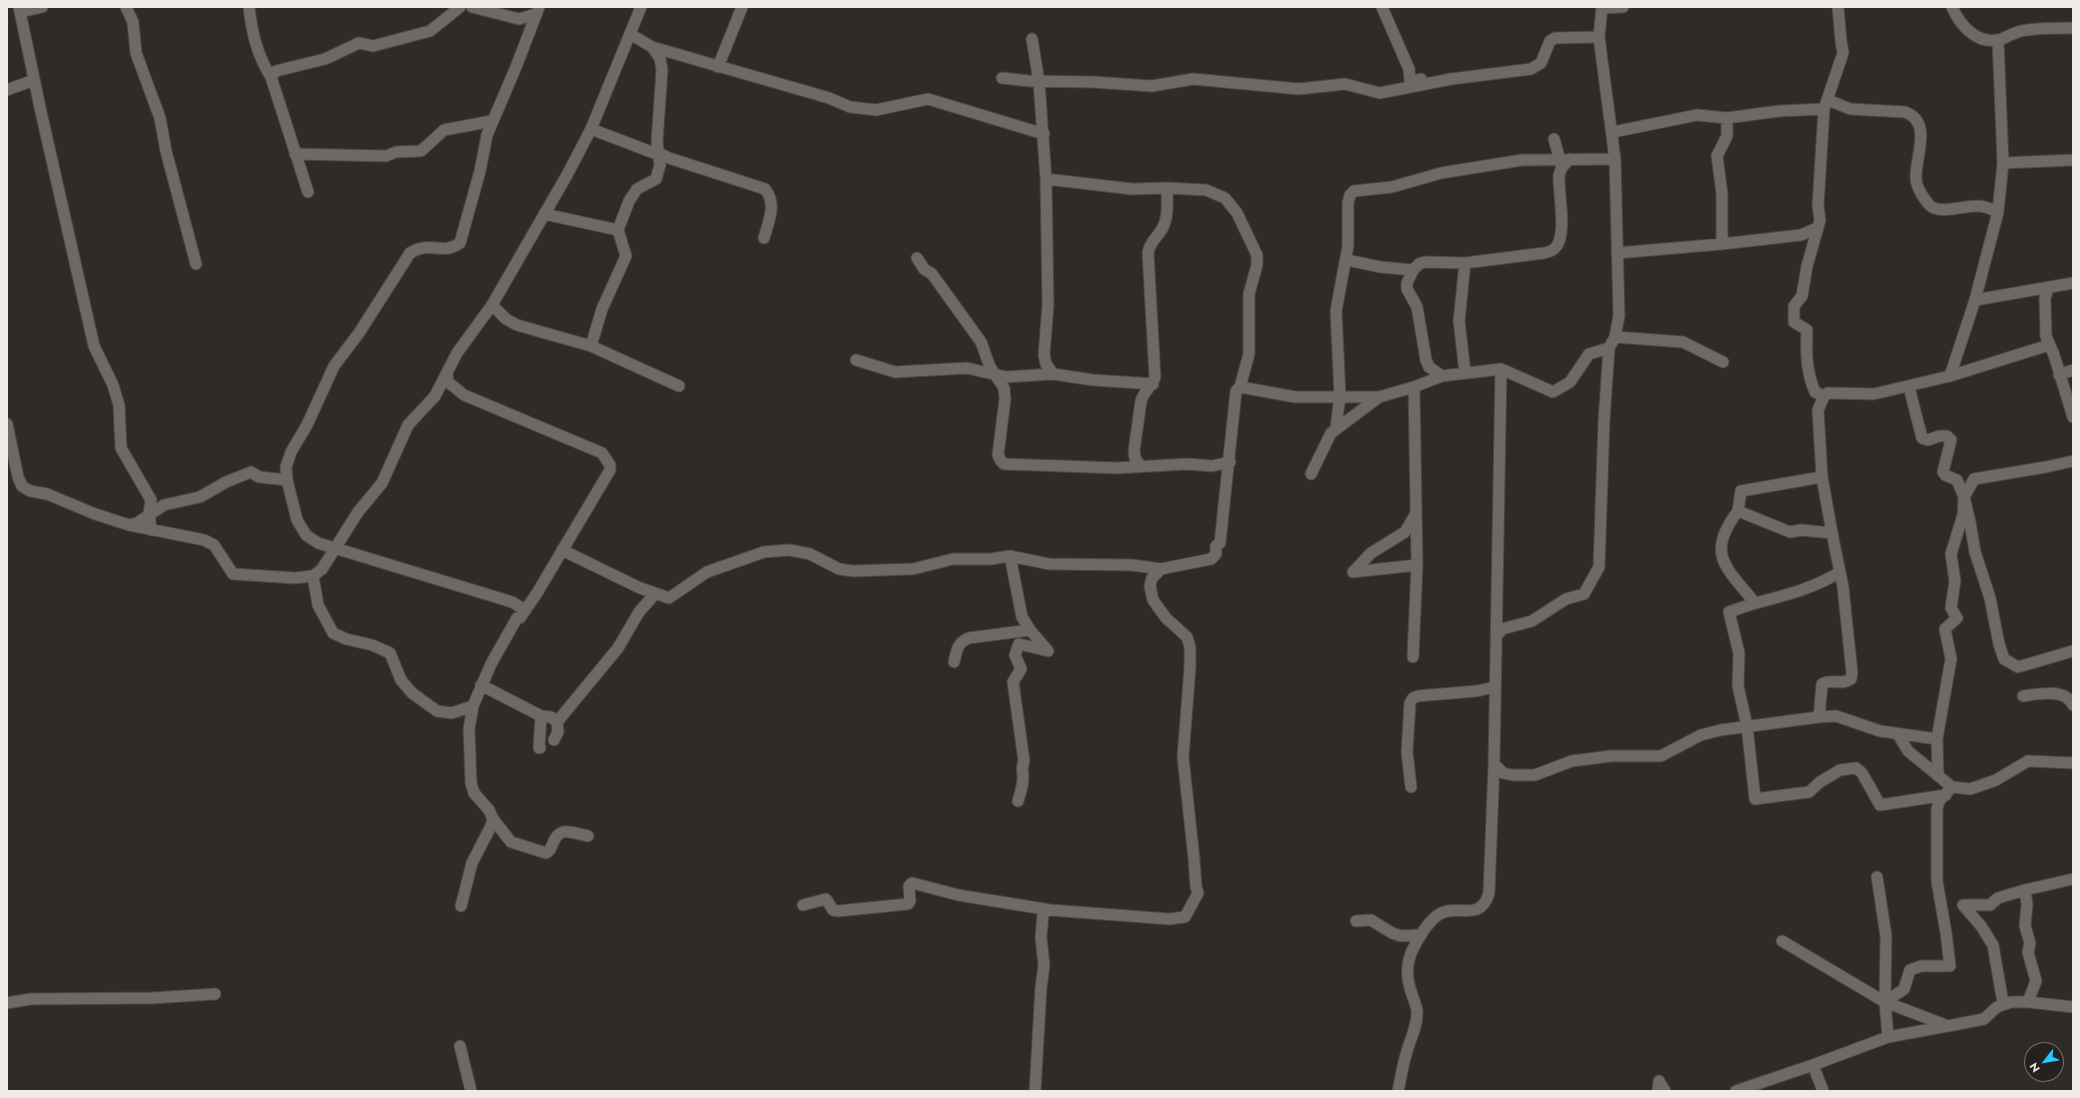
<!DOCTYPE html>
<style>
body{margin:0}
#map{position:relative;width:2080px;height:1098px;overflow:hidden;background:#302b28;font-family:Jost,sans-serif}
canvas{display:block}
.frame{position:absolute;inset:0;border:8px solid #edeae8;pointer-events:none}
.north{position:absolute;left:2024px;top:1042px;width:40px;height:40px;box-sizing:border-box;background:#26211e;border:1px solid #76716f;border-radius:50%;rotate:239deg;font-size:11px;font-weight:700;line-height:16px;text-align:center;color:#edeae8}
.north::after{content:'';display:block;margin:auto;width:14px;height:18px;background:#27c8ff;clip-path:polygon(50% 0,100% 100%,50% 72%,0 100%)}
</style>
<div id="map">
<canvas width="2080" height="1098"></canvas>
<div class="frame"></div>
<div class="north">N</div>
</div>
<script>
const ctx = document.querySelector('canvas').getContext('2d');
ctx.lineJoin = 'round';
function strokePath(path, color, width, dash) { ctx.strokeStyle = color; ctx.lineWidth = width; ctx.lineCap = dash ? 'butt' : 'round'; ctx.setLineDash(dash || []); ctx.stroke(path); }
const minor = new Path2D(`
 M19,7L41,112L94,346L113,385L119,405L121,448L151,500L149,513L151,530
 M126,7L133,22L136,53L160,118L166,151L196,264
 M249,7C252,33 257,55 271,77
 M472,7L519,19L536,14
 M1382,7L1409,69L1410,82L1421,79
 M1952,7C1960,25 1976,44 1998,40C2007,38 2014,31 2027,30C2042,28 2058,28 2073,28
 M1602,8L1623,7
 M21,12L42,7
 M1032,39L1039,82L1046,179L1048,305L1044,355L1046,364L1053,374
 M652,47L829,98L850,107L876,110L928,99L1044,134
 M718,67L742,7
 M1002,78L1029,81L1092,82L1152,86L1193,79L1299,89L1345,84L1380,93L1451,79L1531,69L1541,63L1550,41L1555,38L1599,37
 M7,90L34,80
 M1828,100L1850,109L1905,112C1933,122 1915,157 1916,178C1916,184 1919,190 1922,195C1925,199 1928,205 1932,207C1944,214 1965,205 1978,206C1985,206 1991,209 1998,212
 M591,129L654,153H659L669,158L765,189C777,204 769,220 764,238
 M1613,132L1697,115L1727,118L1779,111L1824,109
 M1554,139L1561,164
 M295,154L386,156L396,152L421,151L444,130L492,121
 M2003,163L2073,160
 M1046,179L1132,189L1167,188L1206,190L1225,198L1237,213L1257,255V265L1249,294V354L1240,387
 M308,192L271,77L276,71L325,59L359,43L373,46L430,31L460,7
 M544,214L618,230
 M1722,244V194L1717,156L1727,136V118
 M1617,253L1722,244L1801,235L1817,228
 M917,258L924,269L932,274L981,342L990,367L1004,388L1005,399L998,455L1001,461L1004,464L1117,468L1187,464L1212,466L1230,462
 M1352,261L1380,267L1413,270
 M2048,289L2045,298L2046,336L2054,355L2073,417
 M1975,300L2073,283
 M492,305L506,319L517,325L591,346L679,386
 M1615,337L1683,342L1723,362
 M591,346L602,309L626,256L618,230L629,201L637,189L656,179L660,165L657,142L662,70L660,58L652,47L630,34
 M856,360L895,372L967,368L1006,377L1053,374L1093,380L1153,384
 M1465,372L1459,321L1465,263
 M447,374L448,382L464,395L602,453L610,465V470L537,593L520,618H517L491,664L473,706L469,729L471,783L474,793L489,810L493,819L491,826L472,863L461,906
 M2059,375L2073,370
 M1442,376L1429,367L1426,360L1417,307L1407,289V283L1413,270L1419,264L1425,262L1465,263L1544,253C1548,252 1553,251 1555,248C1568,236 1558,193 1559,175L1562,167L1570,159
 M1950,376L2049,345
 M1909,387L1922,438L1928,440L1939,436H1947L1951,440L1943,472L1945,475L1957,480L1964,497L1963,515L1951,554L1955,581L1951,608L1957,618L1945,629L1951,659L1937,739L1938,776
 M1824,396L1815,392C1806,371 1806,352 1807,330L1794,322V306L1802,296L1807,266L1820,220L1818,206L1824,109L1843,53L1841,41L1838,7
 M7,424L18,477L22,486L30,491L47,494L95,514L129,525L204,540L214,545L233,574L295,578L313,576L322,569L358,512L382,483L408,425L435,396L457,353L492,305L567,175L591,129L641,7
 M1336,428L1340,396L1336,311L1348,246V203L1350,195L1354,191L1392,187L1441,173L1522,160L1615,159
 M2073,461L2046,467L1974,479L1964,497L1970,522L1975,552L1990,598L1999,644L2004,659L2018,667L2073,651
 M1140,465L1135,458L1134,451L1141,401C1144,391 1152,386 1155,377L1148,253C1150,241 1157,238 1162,229C1169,217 1167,202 1167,188
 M1311,474L1331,433L1379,397
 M1738,511L1741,491L1822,477
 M1415,515L1405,532L1371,553L1353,572L1417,565
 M129,525L137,523L164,505L200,497L226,482L251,472L259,477L287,480
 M562,550L640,588L669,598L707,572L764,552L789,550L810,554L839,569L853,571L913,569L953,559H991L1010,556L1049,564L1132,565L1161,569L1211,559L1216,554V546L1220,543L1236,391L1240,387L1295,397H1379L1414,387L1442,376L1501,369
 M1010,556L1022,617L1030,630L1048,651L1019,644L1015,655L1021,669L1013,682L1024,761C1021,767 1023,771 1023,778C1023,786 1020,794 1018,801
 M313,576L318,605L333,633L346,639L372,645L390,653L401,680L412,693L437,711L452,713L473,706
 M1749,605C1781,596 1811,590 1840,572
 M525,610L512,602L318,543L306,535L297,520L287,480L286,467L291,452L307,425L334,366L359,333L410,253C431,240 442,256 460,243L480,171L487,135L516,67L539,7
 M1496,637L1502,629L1532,621L1566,599L1584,594L1599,567L1604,421L1609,348
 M1413,657L1417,565L1414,387
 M954,662C957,650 957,643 969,638L1030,630
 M481,685L541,716L551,717L557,722L558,732L554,740
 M2023,696C2038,694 2065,688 2073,705
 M1819,717L1822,684C1831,678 1841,686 1851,679L1852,673L1843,587L1832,533
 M557,722L618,648L639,612L655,594
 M1897,733L1908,751L1952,787L1970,789L1979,786L1996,780L2028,761L2073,763
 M540,748H539L541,716
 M1494,764L1503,773L1512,775H1535L1572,761L1611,756H1661L1701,735L1721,730L1819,717L1836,716L1880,731L1937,739
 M1411,787L1407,752L1410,703L1413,698L1418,696L1477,691L1495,687
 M1946,795L1880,805L1862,773L1856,768L1840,770L1820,782L1809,792L1755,799L1747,726L1738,686L1739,653L1729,612L1755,603C1726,567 1705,554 1738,511L1790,532L1801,530L1832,533L1822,477L1818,410L1824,396L1828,393L1874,394L1950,376L1975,300L1998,212L2003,163L1998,40
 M493,819L511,842L546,853C550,851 551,848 553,843C560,825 572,833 588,836
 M1877,877L1886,936L1885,1002L1888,1037
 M803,905L826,899L833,910L838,911L908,904L910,901L909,886L912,883L958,895L1050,910L1169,919L1185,917L1198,893L1196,887L1194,859L1183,757L1190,667V647L1187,637L1166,618L1153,600L1150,586L1152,578L1161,569
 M1356,921L1371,920L1392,933L1401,936L1421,935
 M1782,941L1885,1002L1948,1026L1984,1019L1997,1007L2011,1002H2028L2073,1007
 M1885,1002L1904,989L1910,970L1921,966H1950L1946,933L1937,881V809L1939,801L1952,787
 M2028,1002L2036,981L2028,952L2030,943L2025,926L2027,905L2025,890L2073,879
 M7,1003L31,999L152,998L215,994
 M2003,1003L1993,945L1981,926L1963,905H1990L1998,898L2025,890
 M460,1046L471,1091
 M1035,1091L1041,988L1044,965L1041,938L1043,913L1050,910
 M1398,1091C1401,1079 1402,1067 1406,1055C1409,1041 1418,1026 1417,1011C1416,1003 1412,996 1410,988C1406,976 1407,960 1413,949C1418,938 1428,922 1438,915C1456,902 1480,924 1489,893L1494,764L1501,369L1553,392L1570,382L1589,354L1609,348L1615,337L1619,316L1615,159L1599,37L1602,7
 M1658,1091L1659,1081L1665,1091
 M1736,1091L1813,1065
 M1823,1091L1813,1065L1888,1037L1948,1026`);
strokePath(minor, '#4b4745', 13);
strokePath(minor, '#6f6966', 11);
</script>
